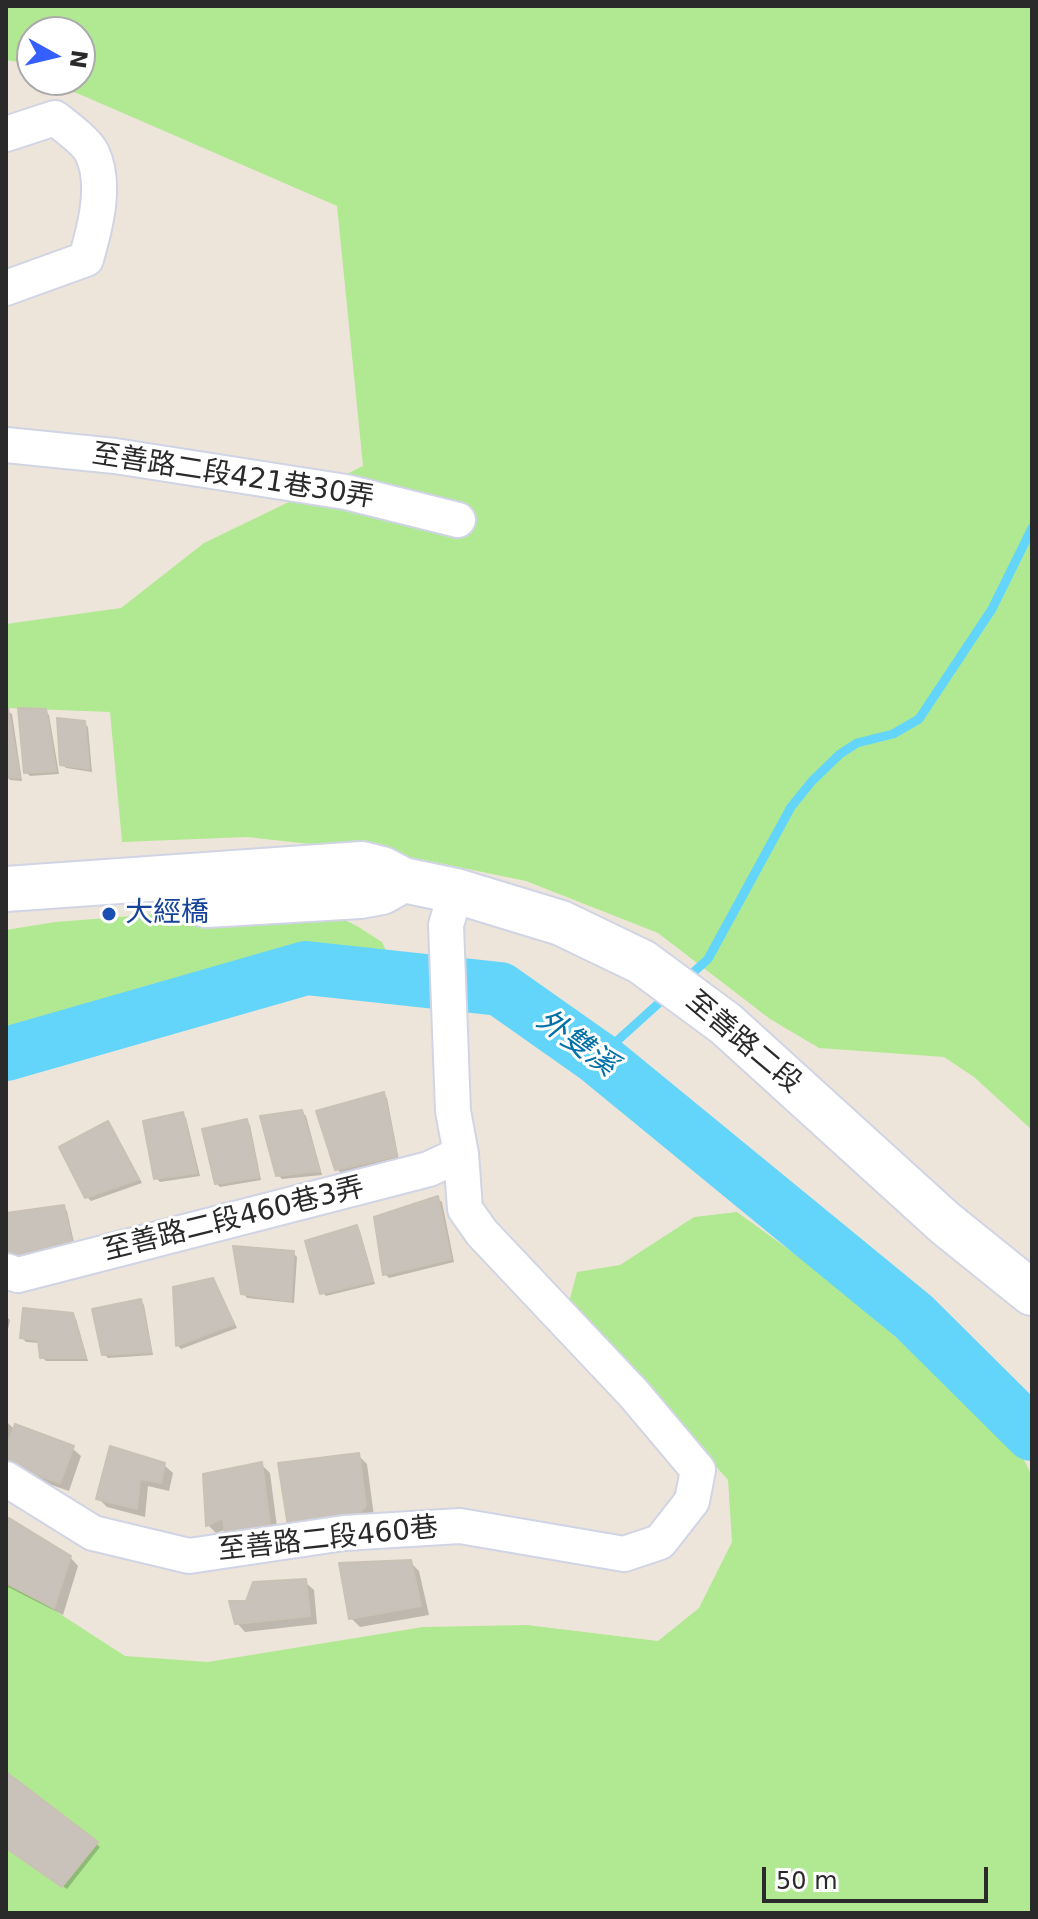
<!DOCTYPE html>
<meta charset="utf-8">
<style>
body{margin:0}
#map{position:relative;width:1038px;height:1919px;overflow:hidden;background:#eee5da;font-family:"DejaVu Sans",sans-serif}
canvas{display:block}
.frame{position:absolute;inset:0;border:8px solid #2a2a2a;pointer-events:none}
.north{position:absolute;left:16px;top:16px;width:80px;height:80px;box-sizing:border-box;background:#fff;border:2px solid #aaa;border-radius:50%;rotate:98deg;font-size:22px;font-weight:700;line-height:32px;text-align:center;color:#2a2a2a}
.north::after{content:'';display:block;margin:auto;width:28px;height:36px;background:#365fff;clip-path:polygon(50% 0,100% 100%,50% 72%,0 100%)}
.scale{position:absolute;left:762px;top:1867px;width:226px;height:36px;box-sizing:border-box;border:4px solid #2a2a2a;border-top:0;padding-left:10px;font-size:24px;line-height:28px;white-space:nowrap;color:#2a2a2a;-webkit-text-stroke:6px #fff;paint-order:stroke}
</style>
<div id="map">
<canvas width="1038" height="1919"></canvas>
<div class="frame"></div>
<div class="north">N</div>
<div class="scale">50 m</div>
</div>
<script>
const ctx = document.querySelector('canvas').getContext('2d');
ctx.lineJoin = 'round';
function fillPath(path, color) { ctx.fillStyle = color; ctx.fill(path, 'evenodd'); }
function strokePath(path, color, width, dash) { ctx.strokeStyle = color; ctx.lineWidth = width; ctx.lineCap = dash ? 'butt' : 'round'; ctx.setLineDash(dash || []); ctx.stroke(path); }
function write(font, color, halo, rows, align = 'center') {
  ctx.font = font + ' "DejaVu Sans","Noto Sans TC",sans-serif'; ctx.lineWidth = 6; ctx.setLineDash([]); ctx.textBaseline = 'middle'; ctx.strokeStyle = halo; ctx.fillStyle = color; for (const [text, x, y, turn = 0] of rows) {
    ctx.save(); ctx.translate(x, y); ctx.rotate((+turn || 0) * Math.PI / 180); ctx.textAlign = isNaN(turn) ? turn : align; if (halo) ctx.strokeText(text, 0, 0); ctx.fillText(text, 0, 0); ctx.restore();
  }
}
fillPath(new Path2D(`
 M6,6H1032V1130L974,1077L944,1057L819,1048L770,1019L658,933L526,881L390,853L247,837L122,842L110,712L6,708V624L121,608L204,543L363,466L337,206L79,94L39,80H80V32H32V77L28,76L18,62L6,60Z
 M197,911L332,914L357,926L382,942L386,951L384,960L372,963L342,954L314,951L134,997L6,1032V930L55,922Z
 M737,1212L831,1280L1016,1444L1032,1476V1913H6V1579L125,1656L208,1662L423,1627L527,1625L658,1641L699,1608L732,1542L728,1480L569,1302L577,1272L620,1265L694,1217Z`), '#b1e992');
fillPath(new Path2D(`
 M6,710L12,714L22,781L10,780L6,776Z
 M45,711L49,715L59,774L30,776L26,772Z
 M84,723L88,727L92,772L66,768L62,764Z
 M383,1094L387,1098L399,1160L341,1173L337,1169Z
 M302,1112L306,1116L322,1175L282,1179L278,1175Z
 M183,1114L186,1118L200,1176L160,1182L156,1178Z
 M246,1121L250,1125L261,1180L220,1187L216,1183Z
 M108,1123L112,1127L142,1183L91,1201L87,1197Z
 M438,1199L442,1202L454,1262L389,1278L385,1274Z
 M63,1207L67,1211L77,1256L14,1265Z
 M356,1227L360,1231L375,1284L326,1296L322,1292Z
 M293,1253L297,1257L294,1303L247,1298L243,1293Z
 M212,1280L216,1284L237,1328L181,1349L178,1346L175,1288Z
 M141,1301L144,1305L153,1355L108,1358L104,1354Z
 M72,1315L76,1319L88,1361H46L42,1357L40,1343L26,1342L22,1338Z
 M6,1316L10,1320L6,1339Z
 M6,1421L15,1430L72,1448L81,1456L69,1491L11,1471L6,1467Z
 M358,1455L367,1464L374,1516L299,1534Z
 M261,1464L270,1473L278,1534L227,1529L216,1533L208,1525Z
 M164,1465L173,1473L169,1491L148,1486L145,1517L107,1507L98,1498Z
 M6,1532L70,1557L78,1566L63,1615L6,1586Z
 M410,1562L419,1571L429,1615L360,1627L351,1618Z
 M305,1582L314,1590L317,1624L245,1632L237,1623L248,1604Z
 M6,1775L100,1847L67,1889L6,1847Z`), '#0003');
strokePath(new Path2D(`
 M686,979L708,959L791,807L812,781L840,754L857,743L893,734L919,719L992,609L1032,528
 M598,1058L669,994`), '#63d5fa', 9);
strokePath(new Path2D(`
 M6,1054L306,968L500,989L598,1058L914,1317L1032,1434`), '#63d5fa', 54);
const building = new Path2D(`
 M6,708H8L20,778L6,777Z
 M18,708L46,709L56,771L24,773Z
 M57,718L85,721L89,769L60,765Z
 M384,1092L397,1156L335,1170L316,1111Z
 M302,1110L320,1171L276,1176L260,1116Z
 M183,1112L197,1173L154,1179L143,1121Z
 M247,1119L259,1177L215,1184L202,1129Z
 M108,1121L139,1179L85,1198L59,1147Z
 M438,1196L451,1259L383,1275L374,1217Z
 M64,1205L74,1252L8,1262L6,1213Z
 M357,1225L373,1281L320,1294L305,1241Z
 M233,1246L294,1251L291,1301L241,1294Z
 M213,1278L234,1324L176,1346L173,1287Z
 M141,1299L151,1352L102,1355L92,1309Z
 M23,1308L73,1313L86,1358H40L38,1340L20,1338Z
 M15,1424L74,1446L60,1483L6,1465V1448Z
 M110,1446L165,1463L161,1483L140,1479L137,1509L96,1499Z
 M359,1453L366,1506L351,1522L288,1526L278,1463Z
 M262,1462L270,1526L225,1536L223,1518L206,1526L203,1474Z
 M9,1518L71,1556L54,1608L6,1583V1526Z
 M411,1560L421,1606L349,1619L339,1563Z
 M306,1579L310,1616L235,1624L229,1601H246L253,1582Z
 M6,1772L98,1842L62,1887L6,1848Z`);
fillPath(building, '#c9c2ba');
strokePath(building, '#c9c1b4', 2);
const street = new Path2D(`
 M6,134L55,118C65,126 87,142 92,153C107,184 95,228 86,259L6,288
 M6,445L115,456L346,492L458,520
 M6,1271L18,1275L429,1169L461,1154
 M6,1479L93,1533L189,1556L344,1533L460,1526L624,1554L660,1542L692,1501L698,1470L634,1394L482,1233L465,1209L461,1154L453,1111L446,925L456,891`);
const secondary = new Path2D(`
 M6,889L362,864L382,869L403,880L456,891L561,923L642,962L726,1024L945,1223L1032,1293
 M206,905L360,896L382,892L403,880`);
strokePath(street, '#d0d4e4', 38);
strokePath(secondary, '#d0d4e4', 48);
strokePath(street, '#fff', 34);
strokePath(secondary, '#fff', 44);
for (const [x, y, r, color] of [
 [109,914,8,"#1a4fb4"]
]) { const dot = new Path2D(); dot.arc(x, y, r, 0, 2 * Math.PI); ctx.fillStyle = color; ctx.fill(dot); strokePath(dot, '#fff', 3); }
write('28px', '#2a2a2a', '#fff', [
 ["至善路二段421巷30弄",233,477,9],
 ["至善路二段",743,1043,40],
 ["至善路二段460巷3弄",234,1220,-14],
 ["至善路二段460巷",328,1540,-6]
]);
write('28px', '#164399', '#fff', [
 ["大經橋",125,914]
], 'left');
write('italic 30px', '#0171a7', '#fff', [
 ["外雙溪",576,1044,36]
]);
</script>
